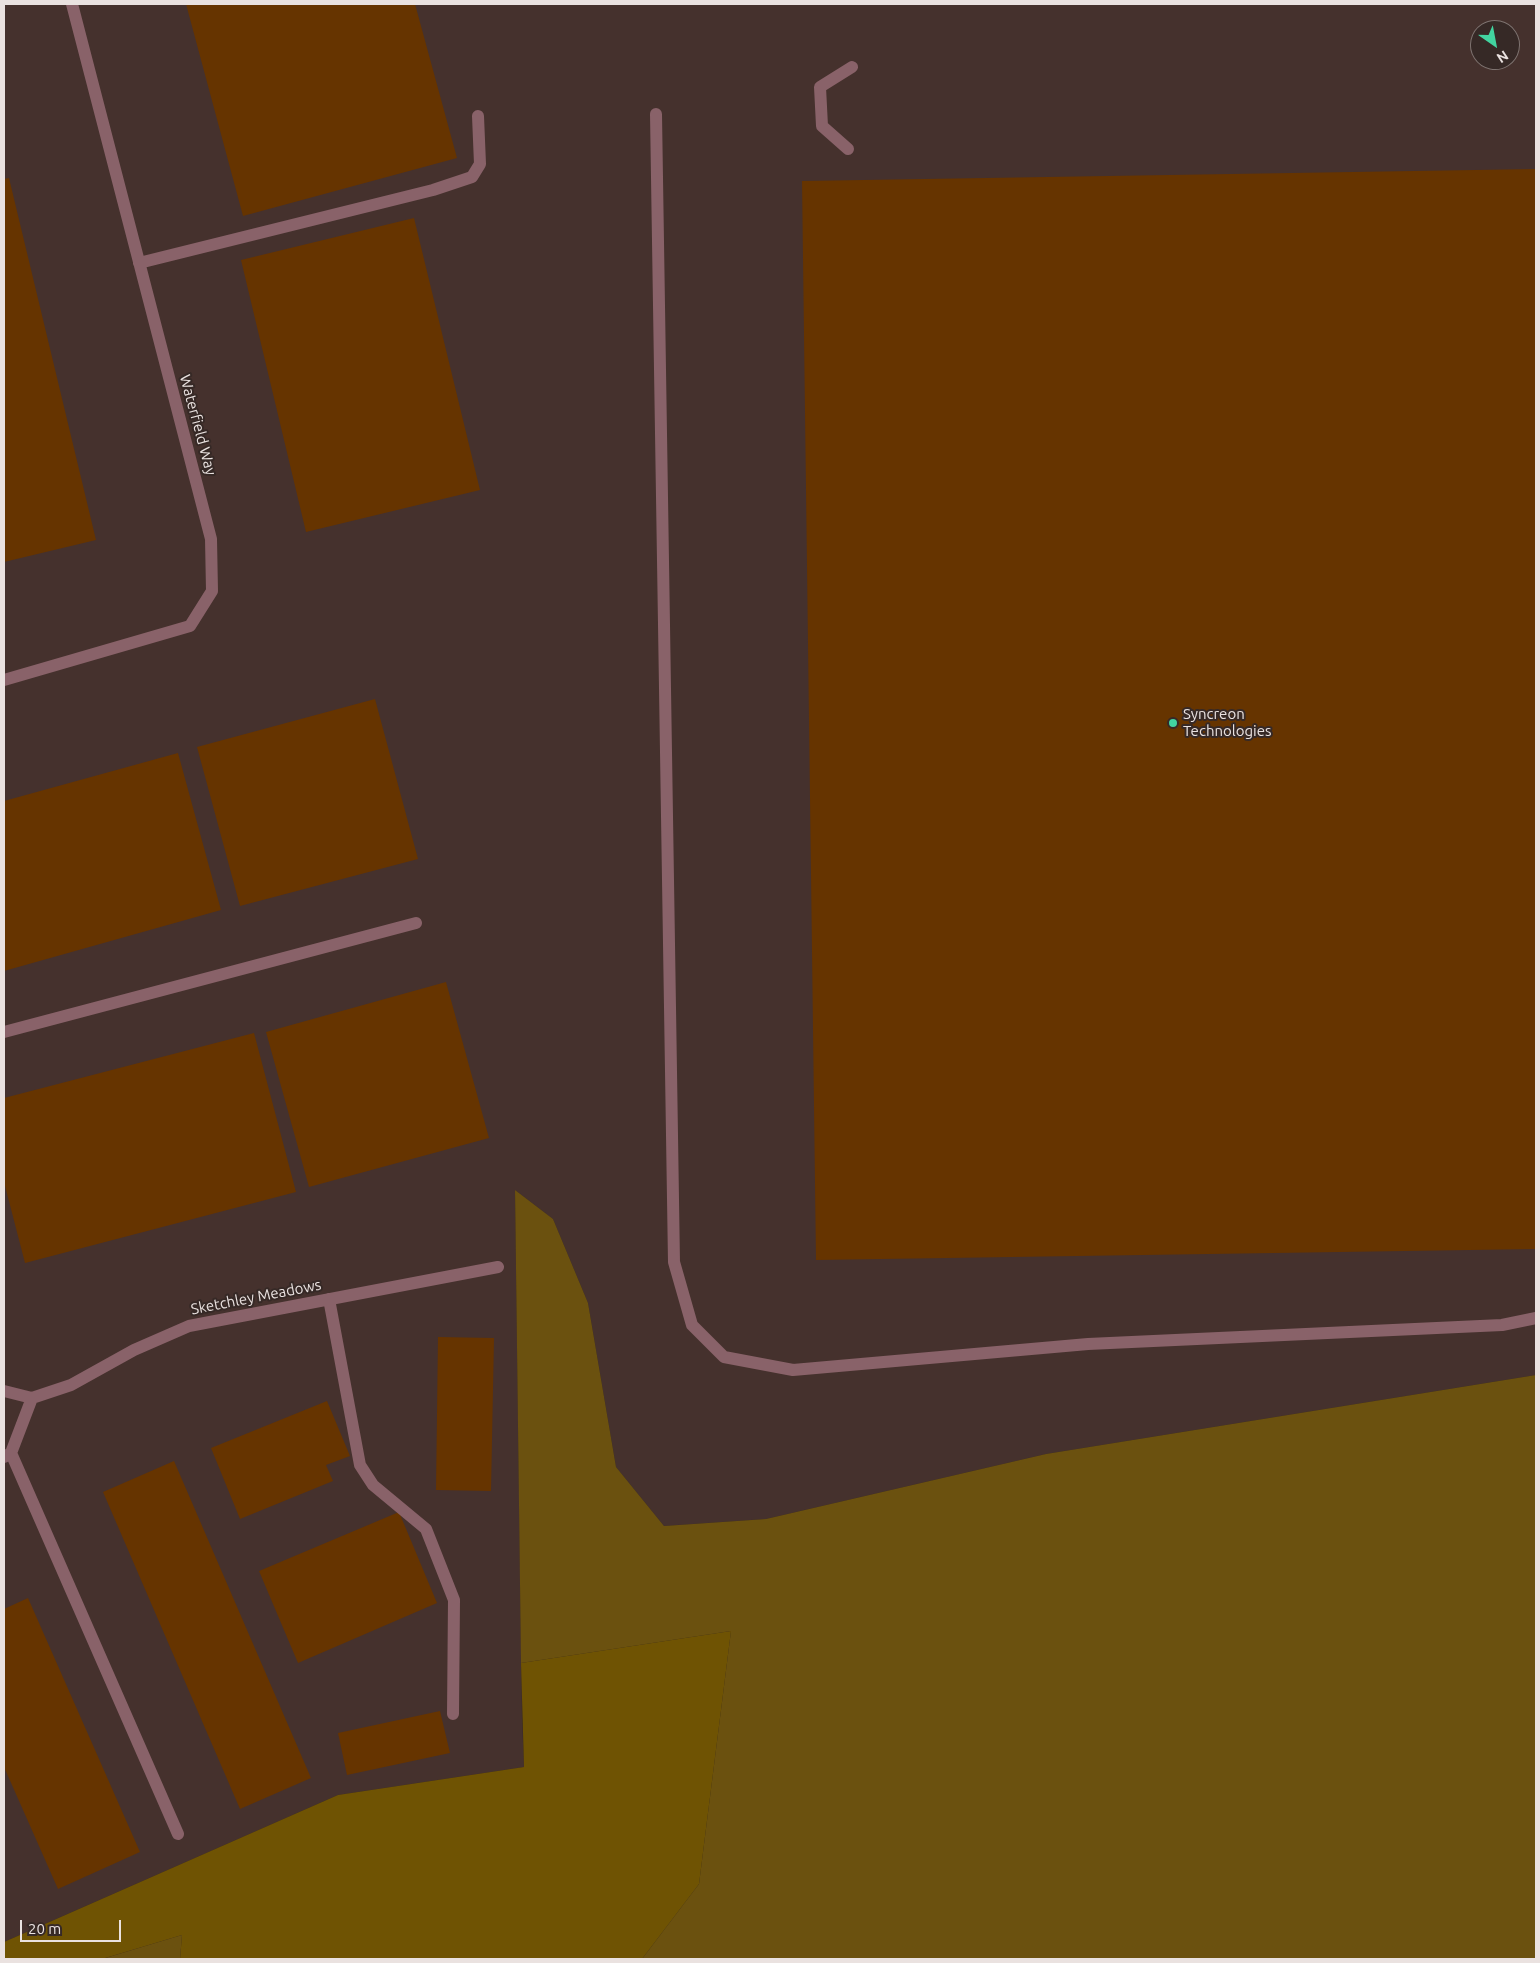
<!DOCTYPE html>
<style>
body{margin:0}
#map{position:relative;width:1540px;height:1963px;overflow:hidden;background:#362926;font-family:Ubuntu,sans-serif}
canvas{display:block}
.frame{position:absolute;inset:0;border:5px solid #eae2e0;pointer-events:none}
.north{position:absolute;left:1470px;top:20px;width:50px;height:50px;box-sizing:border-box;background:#362926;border:1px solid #7e7370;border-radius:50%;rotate:147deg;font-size:14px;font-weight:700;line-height:20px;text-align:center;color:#eae2e0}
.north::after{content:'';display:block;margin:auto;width:18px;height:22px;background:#42d4a0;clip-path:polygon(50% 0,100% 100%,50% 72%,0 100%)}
.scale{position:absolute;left:20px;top:1920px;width:101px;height:22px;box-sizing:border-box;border:2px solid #eae2e0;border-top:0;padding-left:6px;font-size:15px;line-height:18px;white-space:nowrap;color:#eae2e0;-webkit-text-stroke:4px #362926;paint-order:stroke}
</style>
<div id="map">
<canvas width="1540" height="1963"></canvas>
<div class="frame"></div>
<div class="north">N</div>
<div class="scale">20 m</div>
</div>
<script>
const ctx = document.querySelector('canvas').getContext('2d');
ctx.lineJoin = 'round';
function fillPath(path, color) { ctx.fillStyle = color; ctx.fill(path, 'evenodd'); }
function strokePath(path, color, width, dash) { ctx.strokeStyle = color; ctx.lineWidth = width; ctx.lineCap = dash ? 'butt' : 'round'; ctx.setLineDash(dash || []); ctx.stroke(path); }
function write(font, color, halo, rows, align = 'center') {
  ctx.font = font + ' Ubuntu,sans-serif'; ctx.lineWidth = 4; ctx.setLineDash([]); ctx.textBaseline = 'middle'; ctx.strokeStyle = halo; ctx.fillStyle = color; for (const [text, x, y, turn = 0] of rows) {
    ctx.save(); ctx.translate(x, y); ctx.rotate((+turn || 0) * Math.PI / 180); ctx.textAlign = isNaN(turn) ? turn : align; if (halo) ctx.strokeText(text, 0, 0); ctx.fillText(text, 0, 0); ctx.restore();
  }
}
fillPath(new Path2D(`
 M4,4H1536V1375L1046,1454L766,1519L664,1526L616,1467L588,1303L553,1219L515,1190L522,1719L524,1767L338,1795L4,1942ZM1480,30H1510V60H1480Z`), '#45312d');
fillPath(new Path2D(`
 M515,1190L553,1219L588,1303L616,1467L664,1526L766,1519L1046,1454L1536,1375V1959H642L699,1884L731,1631L521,1663Z
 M182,1935L180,1959H102Z`), '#6b510f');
fillPath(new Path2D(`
 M731,1631L699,1884L642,1959H180L182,1935L102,1959H4V1942L338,1795L524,1767L521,1663Z`), '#6f5303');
fillPath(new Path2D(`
 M186,4H415L457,158L243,216Z
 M1536,169V1249L816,1260L802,181Z
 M9,178L96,540L4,562V179Z
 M414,218L480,490L306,532L241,260Z
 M375,699L418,859L240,906L197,747Z
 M178,753L221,910L4,971V801Z
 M446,982L489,1138L309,1187L266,1032Z
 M254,1033L296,1192L25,1263L4,1182V1098Z
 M438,1337L494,1338L491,1491L436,1490Z
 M327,1401L350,1456L326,1465L333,1481L240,1519L211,1448Z
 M174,1461L311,1778L240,1809L103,1492Z
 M399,1512L437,1603L298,1663L259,1571Z
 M28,1598L140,1852L58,1889L4,1767V1609Z
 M440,1711L450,1753L347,1775L338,1733Z`), '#663400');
strokePath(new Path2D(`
 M656,114L674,1262L692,1325L724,1357L793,1370L1088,1344L1502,1325L1536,1318
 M848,149L822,126L820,87L852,67
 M139,263L433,190L472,177L480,164L478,116
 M4,680L190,626L212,591L211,539L72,4
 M4,1032L416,923
 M329,1299L360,1465L373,1485L426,1529L454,1600L453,1714
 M4,1391L32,1398L71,1385L134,1350L189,1326L498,1267
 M11,1453L32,1398
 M4,1457L11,1453L178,1834`), '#896269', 12);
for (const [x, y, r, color] of [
 [1173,723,5,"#42d4a0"]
]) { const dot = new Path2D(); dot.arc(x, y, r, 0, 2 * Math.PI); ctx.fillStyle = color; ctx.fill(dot); strokePath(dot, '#362926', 2); }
write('15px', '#eae2e0', '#362926', [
 ["Waterfield Way",198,425,75],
 ["Sketchley Meadows",256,1297,-11]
]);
write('15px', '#eae2e0', '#362926', [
 ["Syncreon",1183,714],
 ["Technologies",1183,731]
], 'left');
</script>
